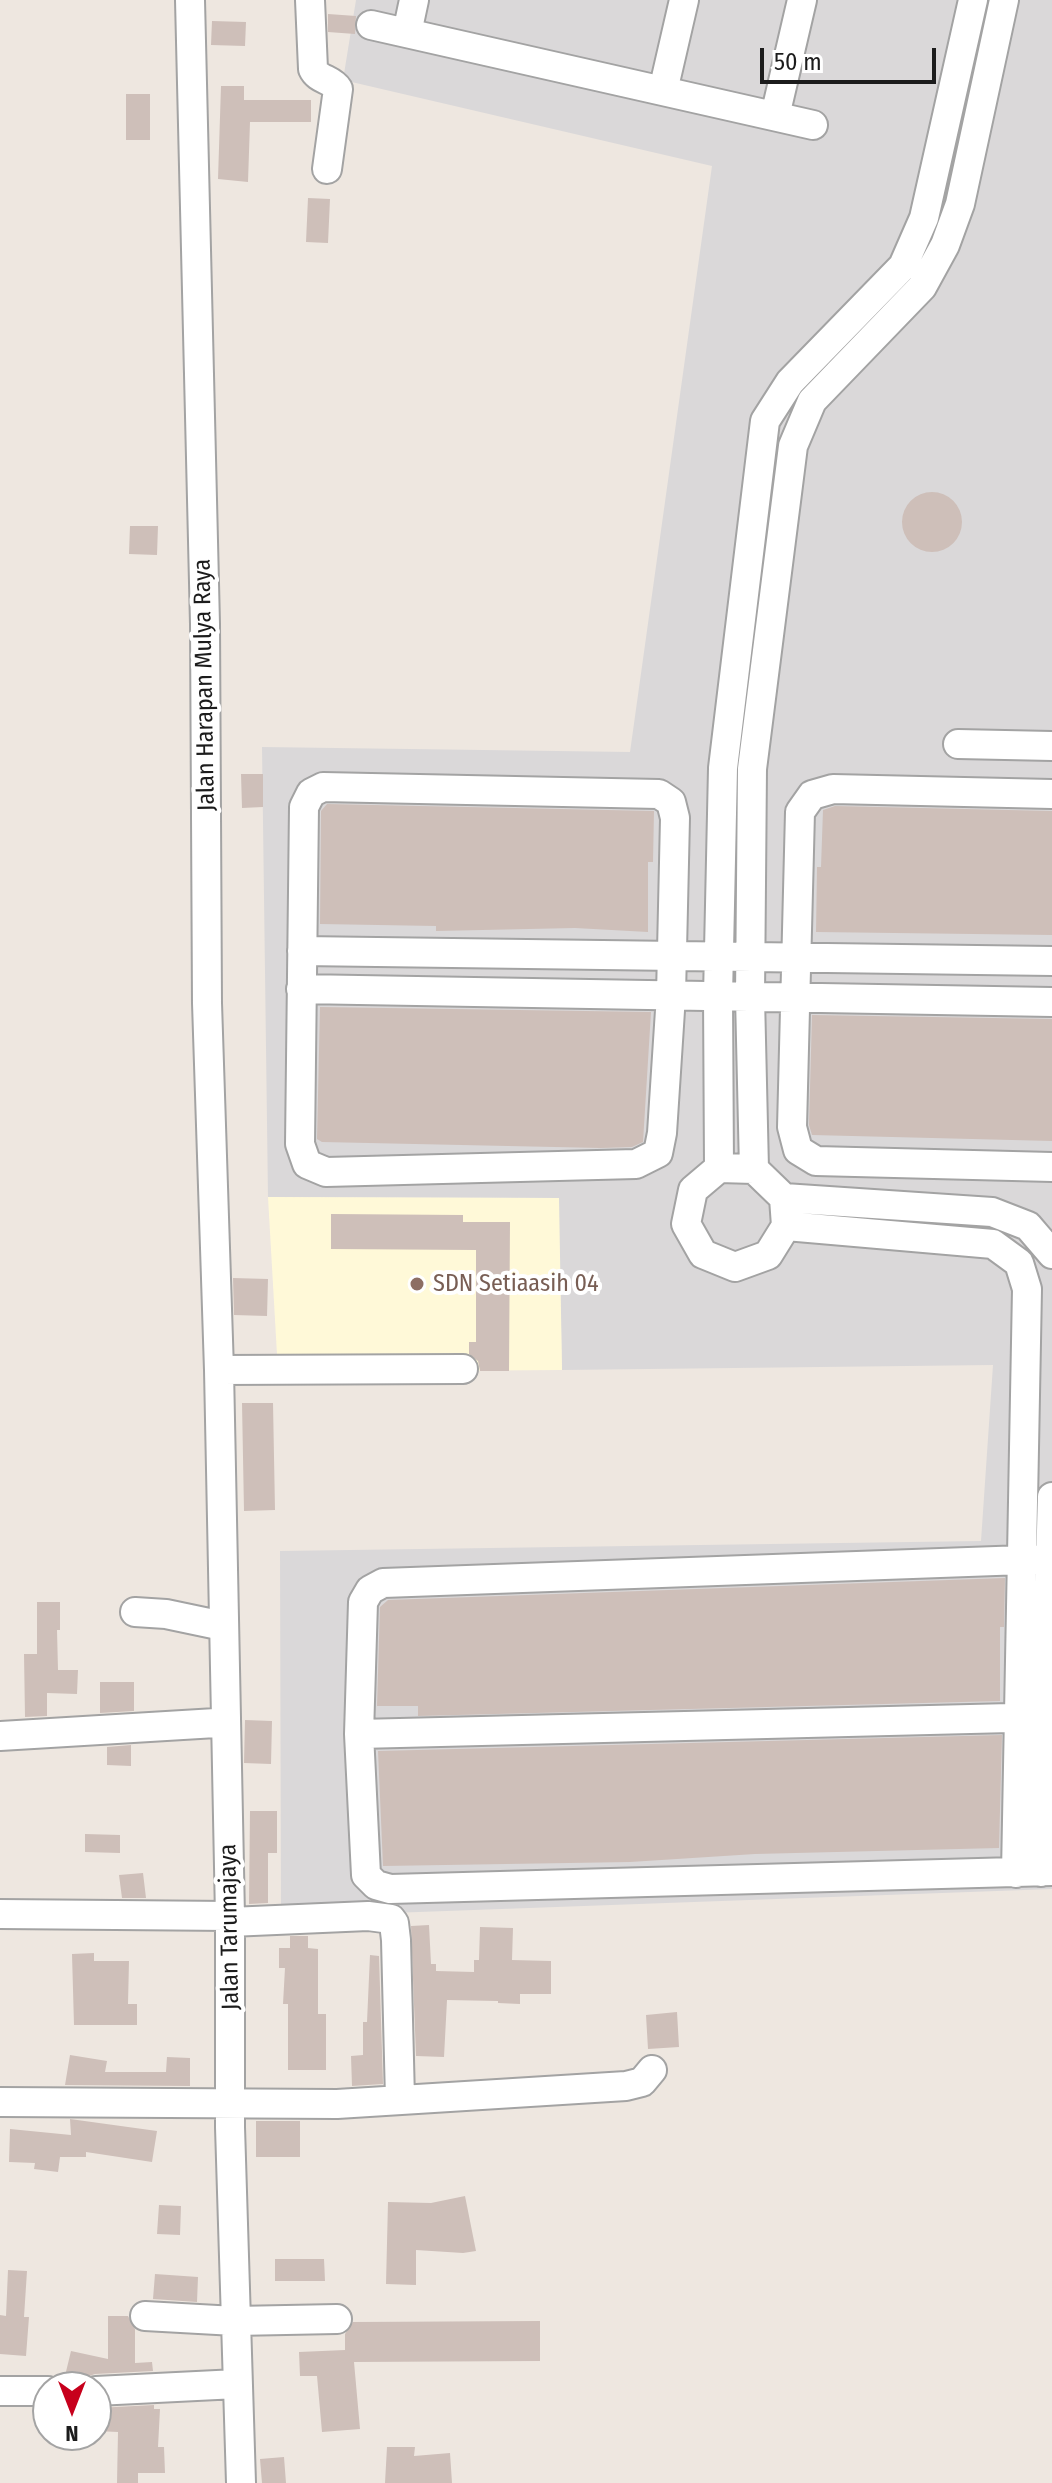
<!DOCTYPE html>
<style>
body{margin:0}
#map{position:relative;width:1052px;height:2483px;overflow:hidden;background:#eee7e0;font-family:"Fira Sans Condensed",sans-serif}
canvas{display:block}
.north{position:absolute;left:32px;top:2371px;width:80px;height:80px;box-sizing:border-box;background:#fff;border:2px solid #a4a4a4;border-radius:50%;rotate:180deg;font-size:22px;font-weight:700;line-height:32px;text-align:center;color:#1c1c1c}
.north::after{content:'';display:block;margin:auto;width:28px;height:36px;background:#c7001c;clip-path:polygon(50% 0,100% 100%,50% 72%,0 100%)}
.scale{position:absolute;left:760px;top:48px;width:176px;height:36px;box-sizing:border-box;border:4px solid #1c1c1c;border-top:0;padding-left:10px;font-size:24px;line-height:28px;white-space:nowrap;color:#1c1c1c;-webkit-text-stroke:6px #fff;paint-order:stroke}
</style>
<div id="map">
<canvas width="1052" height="2483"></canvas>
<div class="north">N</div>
<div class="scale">50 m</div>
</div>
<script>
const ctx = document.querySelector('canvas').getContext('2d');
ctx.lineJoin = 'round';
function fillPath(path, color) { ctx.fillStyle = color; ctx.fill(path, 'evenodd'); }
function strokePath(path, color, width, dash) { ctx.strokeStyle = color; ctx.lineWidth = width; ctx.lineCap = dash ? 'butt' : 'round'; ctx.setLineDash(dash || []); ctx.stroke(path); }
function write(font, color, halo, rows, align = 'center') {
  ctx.font = font + ' "Fira Sans Condensed",sans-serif'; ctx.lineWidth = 8; ctx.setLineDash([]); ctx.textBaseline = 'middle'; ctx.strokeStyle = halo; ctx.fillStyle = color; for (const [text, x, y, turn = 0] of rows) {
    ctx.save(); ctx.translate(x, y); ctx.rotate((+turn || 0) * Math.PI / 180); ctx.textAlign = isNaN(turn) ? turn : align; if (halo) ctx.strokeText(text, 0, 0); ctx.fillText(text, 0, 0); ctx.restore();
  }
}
fillPath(new Path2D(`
 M356,0H1052V1889L281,1917L280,1551L981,1541L993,1365L562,1370L558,1198L268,1197L262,747L630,752L712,166L343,80Z`), '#dad8d9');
fillPath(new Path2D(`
 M268,1197L559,1198L562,1370L278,1372Z`), '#fff9d8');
fillPath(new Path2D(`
 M328,14L356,16L355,34L328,32Z
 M212,21L246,22L245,46L211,45Z
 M221,86H244V100H311V122H250L248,182L218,179Z
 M126,94H150V140H126Z
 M308,198L330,199L328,243L306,242Z
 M902 522a30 30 0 1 1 60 0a30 30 0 1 1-60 0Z
 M130,526H158L157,555L129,554Z
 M241,774H263V807L242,808Z
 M327,804L654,811L653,862H648V932L575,928L436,931V926L320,924L321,811Z
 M835,806L1052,811V935L816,932L817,867H821L823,810Z
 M320,1007L651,1012L643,1142L632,1147L601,1148L322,1142L317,1139Z
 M812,1015L1052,1019V1141L812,1135L809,1125Z
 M331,1214L463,1215V1222H510L509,1371H480L478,1361L469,1354V1342H476V1250L331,1249Z
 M233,1278L268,1279L267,1316L234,1315Z
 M242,1403H273L275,1510L244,1511Z
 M1005,1578L1004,1627H1000V1701L418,1716V1706H377L380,1607L388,1600Z
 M37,1602H60V1630H57L58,1670H78L77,1694L47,1693V1716L25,1717L24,1654H37Z
 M100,1682H134V1711L100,1713Z
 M245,1720L272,1721L271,1764L244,1763Z
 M1002,1735L999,1848L755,1854L630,1862L383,1866L378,1751Z
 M131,1745V1766L107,1765V1747Z
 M250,1811H277V1853H268V1903L249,1904Z
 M85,1834L120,1835V1853L85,1852Z
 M143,1873L146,1898H122L119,1875Z
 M429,1925L431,1964H436V1971L474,1972V1960H479L480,1927L513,1928L512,1960L551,1961V1994H520V2004L498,2003V2001L447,2000L444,2057L416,2056L411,1926Z
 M290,1936H308V1948L318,1949V2014H326V2070H288V2004H283L285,1968H279V1948H290Z
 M94,1953V1961H129L128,2004H137V2025H74L72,1954Z
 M370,1955L379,1956L383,2084L352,2086L351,2056L363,2055V2022H367Z
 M677,2012L679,2047L648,2049L646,2015Z
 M70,2055L107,2061L105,2072H166L167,2057L190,2058V2086L65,2085Z
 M70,2119L157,2131L152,2162L86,2152V2157H60L58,2172L34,2169L35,2163L9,2162L10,2129L71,2135Z
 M256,2121H300V2157H256Z
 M465,2196L476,2251L463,2253L416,2250V2285L386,2284L388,2202L431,2203Z
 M159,2205L181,2206L180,2235L157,2234Z
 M275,2259H324L325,2281H275Z
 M8,2270L27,2271L24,2317H29L26,2356L0,2354V2315L6,2316Z
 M155,2274L198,2277L197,2302L153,2299Z
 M108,2316H128L135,2329V2363L152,2362L153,2371L95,2374L86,2377L81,2383L64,2380L71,2351L108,2359Z
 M540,2321V2361L354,2362L360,2429L322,2432L317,2376H300L299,2352L345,2350V2334L353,2322Z
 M154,2405V2409H160L158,2447H164L165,2473H138V2483H117L118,2432L96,2431V2408Z
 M387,2447H415L414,2456L450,2453L452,2483H385Z
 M284,2457L286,2483H262L260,2459Z`), '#cebfb9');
const minor = new Path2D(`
 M190,0L205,624L207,1003L219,1370L230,1916V2127L241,2483
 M310,0L313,69C318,80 332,79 338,89L327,169
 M371,25L813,125
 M407,33L414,0
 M663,91L684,0
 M775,116L802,0
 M958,744L1052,746
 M323,787L659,794L671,802L675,818L671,995L662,1133L658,1153L636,1164L326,1172L307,1164L300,1144L304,807L311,793Z
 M1052,794L833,789L812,795L800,812L792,1127L798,1150L816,1161L1052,1167
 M302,951L1052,961
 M301,989L1052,1002
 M719,1168L718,996L723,768L765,421L790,382L903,266L924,218L973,0
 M719,1168L754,1169L784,1198L786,1226L768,1255L735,1267L703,1254L686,1224L693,1190Z
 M754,1169L750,997L752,769L793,446L812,401L922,287L945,245L960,204L1004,0
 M784,1198L992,1212L1028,1226L1052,1254
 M786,1226L993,1244L1019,1263L1027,1289L1016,1873
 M219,1370L463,1369
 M1052,1559L383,1583L370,1590L363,1602L359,1734L366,1875L376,1885L390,1889L1052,1871
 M135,1612L166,1614L223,1626
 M359,1734L1052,1717
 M0,1736L216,1723L226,1719
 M1041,1872L1052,1497
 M0,1914L230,1916
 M230,1922L368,1916L391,1919L394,1923L396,1940L400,2099
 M0,2102L337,2104L626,2086L642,2082L652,2070
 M145,2316L235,2321L337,2319
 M0,2391H48
 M96,2391L237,2384`);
strokePath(minor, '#a3a3a3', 32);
strokePath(minor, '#fff', 28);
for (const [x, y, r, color] of [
 [417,1284,8,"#8d6e63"]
]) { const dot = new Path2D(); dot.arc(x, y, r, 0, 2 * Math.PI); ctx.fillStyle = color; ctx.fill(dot); strokePath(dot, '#fff', 3); }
write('24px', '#1c1c1c', '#fff', [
 ["Jalan Harapan Mulya Raya",205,685,-91],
 ["Jalan Tarumajaya",230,1927,-91]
]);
write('24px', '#785e54', '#fff', [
 ["SDN Setiaasih 04",433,1284]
], 'left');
</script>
